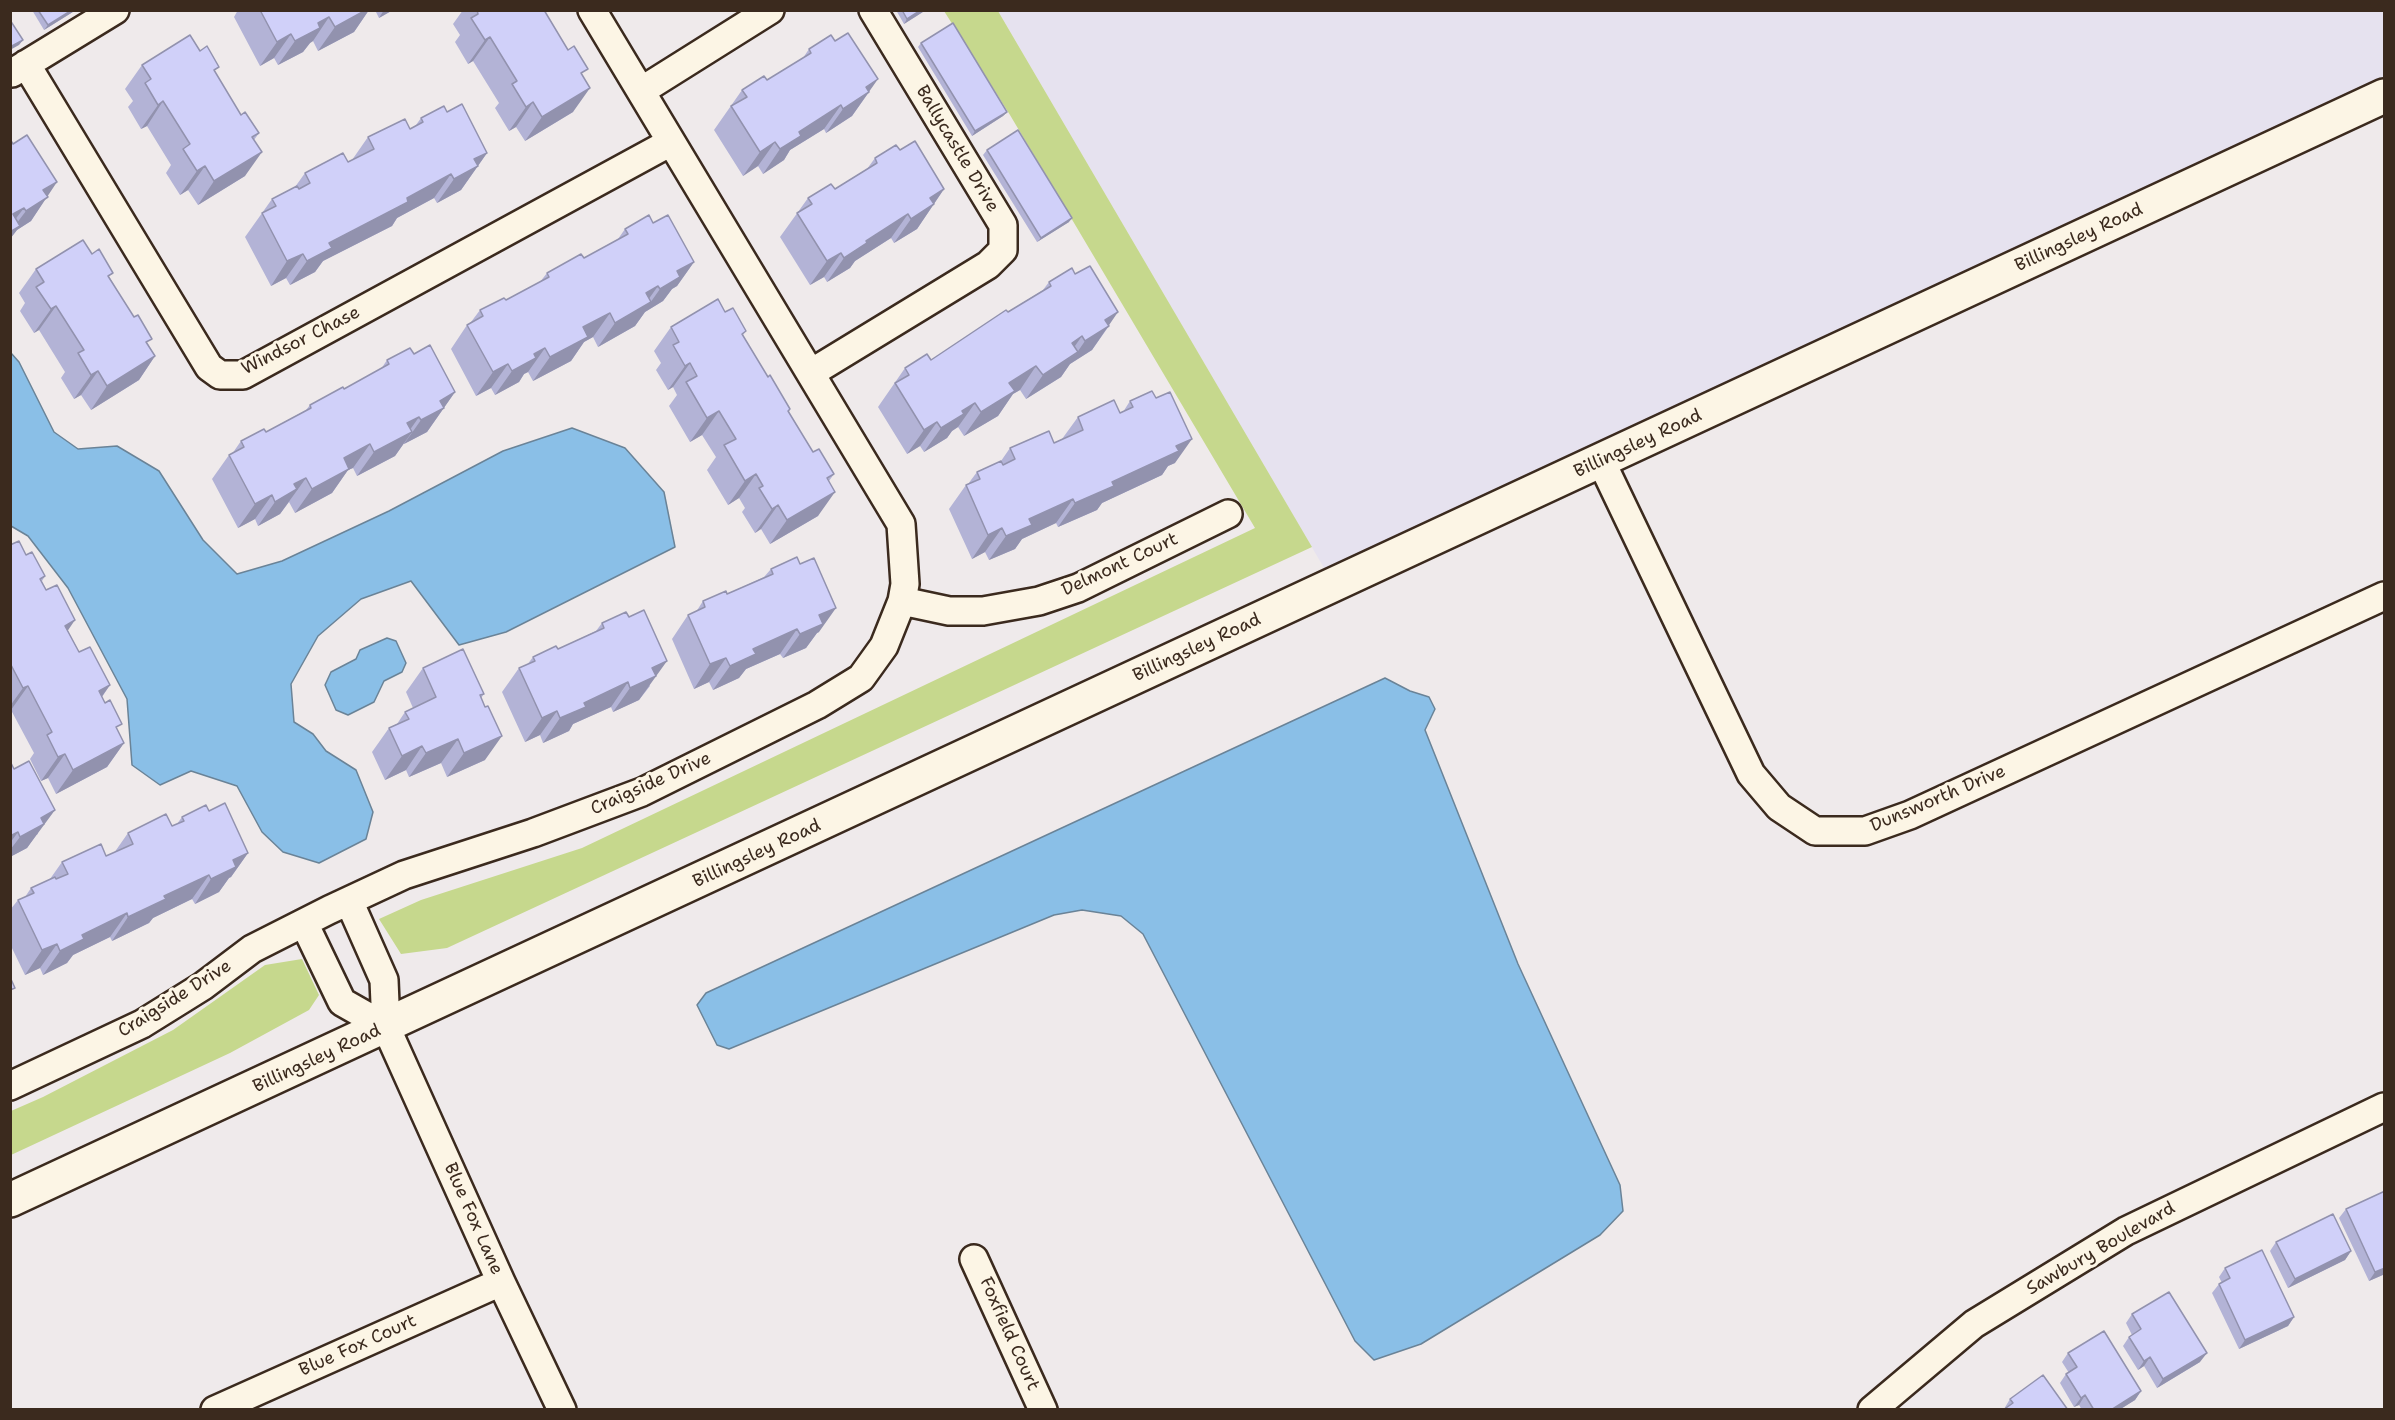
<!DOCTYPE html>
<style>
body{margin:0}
#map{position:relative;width:2395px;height:1420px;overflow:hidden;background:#efeaeb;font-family:"Shantell Sans",sans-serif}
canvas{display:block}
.frame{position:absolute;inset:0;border:12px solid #3b2a1e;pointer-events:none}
</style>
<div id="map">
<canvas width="2395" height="1420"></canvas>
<div class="frame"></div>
</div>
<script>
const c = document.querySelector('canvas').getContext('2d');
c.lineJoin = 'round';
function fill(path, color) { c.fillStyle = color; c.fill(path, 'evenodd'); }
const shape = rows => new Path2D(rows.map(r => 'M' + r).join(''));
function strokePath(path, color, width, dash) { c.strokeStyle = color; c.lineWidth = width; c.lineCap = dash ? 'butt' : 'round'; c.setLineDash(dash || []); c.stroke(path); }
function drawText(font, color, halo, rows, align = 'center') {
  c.font = font + ' "Shantell Sans",sans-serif'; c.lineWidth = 6; c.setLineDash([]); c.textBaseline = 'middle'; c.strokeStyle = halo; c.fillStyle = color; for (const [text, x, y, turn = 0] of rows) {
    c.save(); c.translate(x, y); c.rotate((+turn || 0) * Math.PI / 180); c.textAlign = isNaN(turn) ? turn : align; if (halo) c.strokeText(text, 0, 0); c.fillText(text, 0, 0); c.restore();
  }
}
fill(shape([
 [998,11,2384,11,2384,96,1334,585]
]), '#e6e2ef');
fill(shape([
 [944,11,998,11,1312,547,447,948,401,954,379,919,421,900,582,848,1255,528,1010,115],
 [302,959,319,995,309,1010,230,1053,11,1155,11,1111,43,1097,173,1030,265,965]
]), '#c6d88d');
const water = shape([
 [11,353,19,362,54,432,78,449,117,446,159,471,203,540,237,574,282,561,389,511,503,451,572,428,625,448,664,492,675,547,506,632,459,645,411,581,361,599,318,636,291,684,294,722,313,734,326,751,356,770,373,812,366,839,319,863,283,852,262,832,237,786,191,771,160,785,132,765,127,699,68,588,28,536,11,526,11,353],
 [387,638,396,641,406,663,402,672,384,681,374,702,348,715,336,710,325,685,331,672,356,659,360,650,387,638],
 [1385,678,1410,691,1429,697,1435,709,1425,730,1518,964,1620,1185,1623,1211,1600,1235,1421,1344,1374,1360,1355,1341,1143,934,1121,916,1082,910,1054,915,729,1049,717,1045,697,1005,706,993,1385,678]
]);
fill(water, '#8abfe7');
strokePath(water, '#6a8397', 1.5);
const minor = shape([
 [26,64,209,367,220,375,243,375,671,142],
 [12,73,115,10],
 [641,91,770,10],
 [811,373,988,265,1003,250,1003,225,873,10],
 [1601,461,1751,774,1779,807,1815,831,1865,831,1910,815,2384,596],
 [902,601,949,611,983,611,1039,601,1078,588,1228,514],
 [349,901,384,980,386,1027,501,1282,562,1410],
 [304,923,342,1002,386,1027],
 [10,1086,142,1024,203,986,252,949,329,910,404,875,533,833,642,792,817,705,861,678,884,646,902,601,905,584,901,524,592,10],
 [974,1259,1043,1410],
 [215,1410,501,1282],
 [1872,1410,1974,1324,2126,1231,2384,1107]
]);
const tertiary = shape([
 [10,1200,2384,96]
]);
strokePath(minor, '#3b2a1e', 32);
strokePath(tertiary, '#3b2a1e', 38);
strokePath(minor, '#fcf5e5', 27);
strokePath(tertiary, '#fcf5e5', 33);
fill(shape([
 [32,10,76,10,44,30],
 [238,10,369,10,354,32,318,51,313,41,310,43,303,52,278,65,274,58,260,66,234,17],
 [375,10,393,10,379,18],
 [463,10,544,10,583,76,573,112,525,141,516,127,509,131,495,108,499,103,473,61,468,64,455,42,460,35,453,24],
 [896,10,926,10,904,24],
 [835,41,869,92,852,116,826,133,824,129,790,150,784,160,763,174,758,166,743,176,714,130,742,90,767,80,803,58,809,49],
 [921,43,1007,112,1003,116,972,136,918,47],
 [200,51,215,72,241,115,259,133,254,140,245,176,198,205,188,190,180,195,166,173,171,165,147,126,141,129,128,107,133,101,125,89,142,65],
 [447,112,487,153,461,190,437,203,434,198,397,218,392,226,323,261,315,272,290,285,286,278,271,286,245,237,272,199,295,187,305,173,348,162,352,160,368,137,410,129,416,125,421,118],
 [10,139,47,196,31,221,17,230,10,239],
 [900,150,944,189,917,229,894,243,891,238,855,261,850,268,827,282,824,277,810,285,780,237,808,198,835,189,867,169,875,158],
 [987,150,1069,222,1037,242,983,155],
 [653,223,694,262,677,286,672,289,663,301,645,312,635,326,598,347,593,337,584,342,571,361,533,381,528,372,524,374,519,382,495,395,491,388,476,396,451,349,467,325,471,322,480,310,506,300,540,282,547,273,584,258,618,239,625,229],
 [92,254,110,278,155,356,139,380,91,410,81,395,74,399,61,378,65,372,39,330,34,333,20,311,25,303,19,293,36,269],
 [1049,282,1109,326,1092,350,1070,364,1061,377,1026,399,1020,390,1013,394,998,416,964,436,958,427,952,431,947,438,924,452,920,446,907,454,878,407,905,368,931,360,1043,290],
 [725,312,746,331,743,335,768,377,790,409,789,412,813,452,834,474,829,481,818,516,770,544,761,529,755,533,742,512,745,508,739,498,728,505,707,470,716,457,702,435,690,442,669,406,677,395,673,387,668,390,656,370,661,363,654,351,671,327],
 [414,354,455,392,427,432,404,444,404,443,395,456,357,476,353,468,348,470,332,493,295,513,289,502,280,514,258,526,255,519,238,528,212,479,229,455,232,454,241,441,266,432,306,410,310,405,344,389,381,369,387,360],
 [1130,401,1175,463,1168,466,1162,475,1102,503,1097,510,1058,527,1056,523,1022,539,1015,549,989,560,985,552,972,559,949,509,966,485,968,484,977,472,1001,461,1010,448,1054,443,1062,439,1078,417,1120,413,1123,412],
 [10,545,26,555,45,576,42,581,79,652,110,685,102,697,124,743,107,767,56,794,48,778,41,781,30,759,34,753,11,710,10,710],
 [771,569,819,632,817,633,806,648,783,658,780,654,746,669,739,678,713,690,709,682,694,689,672,639,688,615,696,612,703,601,727,594,764,577],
 [602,623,650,686,639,700,613,712,611,707,573,724,569,731,543,743,540,735,525,742,502,692,519,668,527,665,533,657,558,649,596,631],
 [423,668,484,694,481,698,485,760,447,777,441,763,409,777,406,770,385,780,372,752,389,728,397,724,405,712,413,708,406,692],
 [10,764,38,834,36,835,27,848,10,857],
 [209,811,248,853,231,877,229,878,219,892,195,904,192,899,153,918,149,923,112,941,110,937,73,955,67,963,43,975,40,968,25,975,10,944,10,910,18,900,25,897,31,888,50,879,62,862,106,856,114,853,128,833,172,826,177,824,182,817],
 [2385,1191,2385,1274,2369,1281,2339,1218,2346,1209],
 [2276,1242,2351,1251,2345,1260,2288,1288,2270,1251],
 [2225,1268,2294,1317,2288,1326,2239,1349,2212,1293,2219,1284,2222,1283,2219,1277],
 [2132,1314,2200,1362,2157,1388,2144,1366,2138,1370,2123,1346,2129,1337,2132,1335,2126,1323],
 [2068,1353,2141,1391,2135,1400,2119,1410,2082,1410,2079,1405,2074,1407,2060,1383,2066,1374,2069,1373,2062,1362],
 [2010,1399,2068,1410,2004,1409]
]), '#b3b3d6');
fill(shape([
 [72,10,76,10,44,30,48,25],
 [356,10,369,10,354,32,318,51,335,27],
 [384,10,393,10,379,18],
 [921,10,926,10,904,24,907,19],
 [329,17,313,41,310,43,303,52,278,65,295,41,318,23],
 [291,34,274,58,260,66,277,42],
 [490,37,473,61,468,64,485,40],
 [23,40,19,45,10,50,10,47],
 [878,79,852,116,826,133,843,109,866,87],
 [590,88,573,112,525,141,542,117],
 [163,101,147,126,141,129,158,105],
 [533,102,516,127,509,131,526,107],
 [841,105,824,129,790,150,784,160,763,174,780,149,799,132],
 [1007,112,1003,116,972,136,975,131],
 [775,142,758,166,743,176,760,152],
 [262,152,245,176,198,205,214,181],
 [487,153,461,190,437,203,454,179,474,159],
 [205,166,188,190,180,195,197,171],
 [451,174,434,198,397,218,392,226,323,261,315,272,290,285,307,261,329,243,407,198],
 [57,182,31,221,17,230,10,239,10,232,26,211,43,190],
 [944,189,917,229,894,243,911,219,930,198],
 [24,208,10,226,13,214],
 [908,214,891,238,855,261,850,268,827,282,844,258,866,241],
 [1072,218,1069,222,1037,242,1041,238],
 [841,253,824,277,810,285,827,261],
 [303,254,286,278,271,286,287,261],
 [694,262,677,286,672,289,663,301,645,312,635,326,598,347,615,323,646,293,658,286,643,307,650,303,660,289,677,271],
 [56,306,39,330,34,333,51,309],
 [1118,312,1092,350,1070,364,1061,377,1026,399,1043,375,1076,354,1085,341,1105,320],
 [610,313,593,337,584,342,571,361,533,381,550,357,583,327],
 [1082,336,1065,360,1072,343],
 [545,348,528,372,524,374,519,382,495,395,512,371,534,354],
 [155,356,139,380,91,410,107,386],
 [690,363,673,387,668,390,685,366],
 [508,364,491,388,476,396,493,372],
 [1036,366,1020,390,1013,394,998,416,964,436,981,412,1009,383],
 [98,371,81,395,74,399,91,375],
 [455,392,427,432,404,444,421,420,440,401],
 [975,403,958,427,952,431,947,438,924,452,941,428,962,411],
 [719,411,702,435,690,442,707,418],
 [419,417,407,434,412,432,395,456,357,476,374,452,407,423],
 [937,422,920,446,907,454,924,430],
 [1192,439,1175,463,1168,466,1162,475,1102,503,1097,510,1058,527,1075,503,1176,446],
 [370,444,353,468,348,470,332,493,295,513,312,489,344,458],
 [756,474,739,498,728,505,745,481],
 [306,478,280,514,258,526,275,502,294,484],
 [835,492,818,516,770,544,787,520],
 [272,495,255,519,238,528,255,504],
 [1073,499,1056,523,1022,539,1015,549,989,560,1006,536,1029,519],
 [778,505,761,529,755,533,772,509],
 [1002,528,985,552,972,559,988,535],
 [836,608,819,632,817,633,806,648,783,658,800,634,819,615],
 [75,620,58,645,65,626],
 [797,629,780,654,746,669,739,678,713,690,730,666,753,649],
 [726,658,709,682,694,689,710,664],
 [667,661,639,700,613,712,630,688,652,668],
 [628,682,611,707,573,724,569,731,543,743,560,718,584,703],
 [110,685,93,709,99,691],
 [28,686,11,710,10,710,10,706,23,688],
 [557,711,540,735,525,742,542,718],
 [502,736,485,760,447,777,464,753],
 [458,739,441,763,409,777,426,753],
 [124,743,107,767,56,794,73,770],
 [422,746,406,770,385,780,402,756],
 [65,754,48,778,41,781,58,757],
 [55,810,27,848,10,857,10,850,20,837,41,818],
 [18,832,10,843,10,836],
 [248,853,231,877,229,878,219,892,195,904,211,879,233,860],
 [209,875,192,899,153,918,149,923,112,941,128,917,164,896],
 [127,913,110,937,73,955,67,963,43,975,60,951,82,935],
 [57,944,40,968,25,975,42,950],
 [2351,1251,2345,1260,2288,1288,2295,1279],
 [2385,1268,2385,1274,2369,1281,2375,1272],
 [2294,1317,2288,1326,2239,1349,2245,1340],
 [2207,1353,2200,1362,2157,1388,2163,1379],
 [2150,1357,2144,1366,2138,1370,2144,1361],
 [2141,1391,2135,1400,2119,1410,2111,1410],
 [2085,1395,2079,1405,2074,1407,2081,1398]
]), '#9292ae');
const building = shape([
 [38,10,72,10,48,25,38,10],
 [260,10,366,10,335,27,329,17,318,23,320,28,295,41,291,34,277,42,260,10],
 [477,10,544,10,568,50,574,46,588,69,581,73,590,88,542,117,533,102,526,107,512,84,517,81,490,37,485,40,471,18,478,14,477,10],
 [902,10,921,10,907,19,902,10],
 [10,20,23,40,10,47,10,20],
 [953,23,1007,112,975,131,921,43,953,23],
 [848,33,878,79,866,87,869,92,843,109,841,105,799,132,801,136,780,149,775,142,760,152,731,106,747,97,742,90,764,76,767,80,811,53,809,49,831,35,835,41,848,33],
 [190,35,200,51,207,46,219,67,214,70,241,115,245,112,259,133,252,137,262,152,214,181,205,166,197,171,183,149,190,144,163,101,158,105,145,83,151,79,142,65,190,35],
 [462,104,487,153,474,159,478,166,454,179,451,174,407,198,408,202,329,243,332,248,307,261,303,254,287,261,262,213,276,206,272,199,297,186,299,189,310,183,305,173,343,153,348,162,374,149,368,137,405,119,410,129,423,122,421,118,444,106,447,112,462,104],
 [1018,130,1072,218,1041,238,987,150,1018,130],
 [27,135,57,182,43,190,48,197,26,211,24,208,13,214,20,226,10,232,10,139,13,144,27,135],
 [915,141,944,189,930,198,934,204,911,219,908,214,866,241,867,243,844,258,841,253,827,261,797,213,812,204,808,198,831,184,835,189,877,163,875,158,896,145,900,150,915,141],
 [649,215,653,223,668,215,694,262,677,271,680,277,660,289,658,286,646,293,651,302,615,323,610,313,583,327,588,337,550,357,545,348,534,354,536,358,512,371,508,364,493,372,467,325,483,316,480,310,504,298,506,300,549,277,547,273,581,254,584,258,628,234,625,229,649,215],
 [83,240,92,254,99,249,113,273,108,276,134,317,138,315,152,339,146,342,155,356,107,386,98,371,91,375,78,353,84,350,56,306,51,309,36,287,44,282,36,269,83,240],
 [1090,266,1118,312,1105,320,1109,326,1085,341,1082,336,1072,343,1078,352,1043,375,1036,366,1009,383,1015,391,981,412,975,403,962,411,964,414,941,428,937,422,924,430,895,383,909,375,905,368,927,354,931,360,1006,310,1008,312,1051,286,1049,282,1072,268,1075,274,1090,266],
 [718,299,725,312,733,308,746,331,742,334,768,377,770,375,790,409,788,411,813,452,819,449,834,474,827,478,835,492,787,520,778,505,772,509,759,488,763,486,756,474,745,481,724,445,736,439,719,411,707,418,686,382,697,376,690,363,685,366,673,345,679,342,671,327,718,299],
 [430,345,455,392,440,401,444,408,421,420,419,417,407,423,412,432,374,452,370,444,344,458,349,469,312,489,306,478,294,484,297,489,275,502,272,495,255,504,229,455,244,447,241,441,264,429,266,432,311,408,310,405,343,387,344,389,389,364,387,360,410,348,414,354,430,345],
 [1152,391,1156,398,1170,392,1192,439,1176,446,1179,451,1112,482,1114,486,1075,503,1073,499,1029,519,1032,525,1006,536,1002,528,988,535,966,485,980,479,977,472,1001,461,1003,465,1015,459,1010,448,1049,431,1054,443,1083,430,1078,417,1114,400,1120,413,1133,407,1130,401,1152,391],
 [19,541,26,555,32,552,45,576,40,579,46,590,57,585,75,620,65,626,79,652,90,647,110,685,99,691,105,703,110,700,122,724,116,727,124,743,73,770,65,754,58,757,47,735,52,732,28,686,23,688,10,663,10,545,19,541],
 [797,557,800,564,814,558,836,608,819,615,823,624,800,634,797,629,753,649,756,654,730,666,726,658,710,664,688,615,705,607,703,601,726,591,727,594,773,574,771,569,797,557],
 [644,610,667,661,652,668,656,676,630,688,628,682,584,703,586,707,560,718,557,711,542,718,519,668,535,661,533,657,556,646,558,649,604,628,602,623,626,612,629,617,644,610],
 [463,649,484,694,480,695,485,707,488,706,502,736,464,753,458,739,426,753,422,746,402,756,389,728,409,719,405,712,436,697,423,668,463,649],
 [29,761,55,810,41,818,44,824,20,837,18,832,10,836,10,764,11,763,14,769,29,761],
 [225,803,248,853,233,860,236,867,211,879,209,875,164,896,166,899,128,917,127,913,82,935,84,939,60,951,57,944,42,950,18,900,34,893,31,888,55,877,56,879,68,874,62,862,101,844,106,856,133,844,128,833,166,814,172,826,184,821,182,817,206,805,209,811,225,803],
 [10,977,15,988,10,990,10,977],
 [2385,1191,2385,1268,2375,1272,2346,1209,2385,1191],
 [2333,1214,2351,1251,2295,1279,2276,1242,2333,1214],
 [2262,1250,2294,1317,2245,1340,2219,1284,2230,1278,2225,1268,2262,1250],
 [2169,1292,2207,1353,2163,1379,2150,1357,2144,1361,2129,1337,2141,1329,2132,1314,2169,1292],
 [2104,1331,2141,1391,2111,1410,2094,1410,2085,1395,2081,1398,2066,1374,2077,1367,2068,1353,2104,1331],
 [2043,1375,2068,1410,2003,1410,2013,1403,2010,1399,2043,1375]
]);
fill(building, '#d0d0f9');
strokePath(building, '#9292ae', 1.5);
drawText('18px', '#3b2a1e', '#fcf5e5', [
 ["Ballycastle Drive",957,149,59],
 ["Billingsley Road",2079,238,-25],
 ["Windsor Chase",301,341,-27],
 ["Billingsley Road",1638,444,-25],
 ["Delmont Court",1120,565,-25],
 ["Billingsley Road",1197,648,-25],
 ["Craigside Drive",651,784,-24],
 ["Dunsworth Drive",1938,799,-23],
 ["Billingsley Road",757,854,-25],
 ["Craigside Drive",175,999,-32],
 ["Billingsley Road",317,1059,-25],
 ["Blue Fox Lane",473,1219,66],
 ["Sawbury Boulevard",2101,1249,-30],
 ["Foxfield Court",1009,1334,66],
 ["Blue Fox Court",358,1346,-24]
]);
</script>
